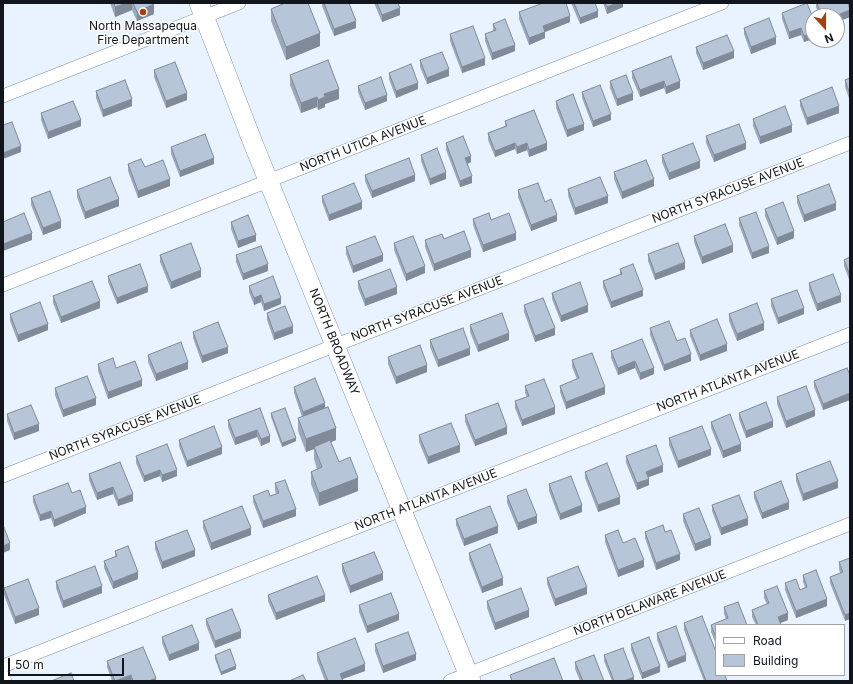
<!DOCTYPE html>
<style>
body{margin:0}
#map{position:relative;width:853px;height:684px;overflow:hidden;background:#e9f2ff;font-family:Inter,sans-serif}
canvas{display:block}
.frame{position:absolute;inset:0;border:4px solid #11161d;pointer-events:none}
.legend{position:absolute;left:715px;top:624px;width:130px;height:52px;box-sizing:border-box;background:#fff;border:1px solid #a0a2a5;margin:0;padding:5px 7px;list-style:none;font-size:12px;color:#11161d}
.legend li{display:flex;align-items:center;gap:8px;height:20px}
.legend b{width:20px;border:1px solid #a0a2a5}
.north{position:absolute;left:805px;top:8px;width:40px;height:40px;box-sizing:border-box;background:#fff;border:1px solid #a0a2a5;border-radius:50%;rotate:159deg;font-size:11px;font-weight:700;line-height:16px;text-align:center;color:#11161d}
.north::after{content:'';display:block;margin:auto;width:14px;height:18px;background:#a5400f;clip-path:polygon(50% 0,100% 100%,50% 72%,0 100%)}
.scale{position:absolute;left:8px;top:658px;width:116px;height:18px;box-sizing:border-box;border:2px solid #11161d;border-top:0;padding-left:5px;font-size:12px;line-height:14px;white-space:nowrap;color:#11161d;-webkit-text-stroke:3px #fff;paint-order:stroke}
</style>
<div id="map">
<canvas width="853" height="684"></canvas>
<div class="frame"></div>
<ul class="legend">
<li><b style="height:5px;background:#fff"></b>Road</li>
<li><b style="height:11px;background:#b7c5d9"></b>Building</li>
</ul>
<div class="north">N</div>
<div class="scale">50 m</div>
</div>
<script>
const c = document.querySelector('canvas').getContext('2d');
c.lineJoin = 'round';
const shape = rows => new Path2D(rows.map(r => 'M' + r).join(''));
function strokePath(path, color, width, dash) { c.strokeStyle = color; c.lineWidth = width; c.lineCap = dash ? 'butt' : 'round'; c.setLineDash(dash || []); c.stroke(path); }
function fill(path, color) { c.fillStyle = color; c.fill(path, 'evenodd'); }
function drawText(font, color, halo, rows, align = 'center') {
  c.font = font + ' Inter,sans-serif'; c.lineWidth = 3; c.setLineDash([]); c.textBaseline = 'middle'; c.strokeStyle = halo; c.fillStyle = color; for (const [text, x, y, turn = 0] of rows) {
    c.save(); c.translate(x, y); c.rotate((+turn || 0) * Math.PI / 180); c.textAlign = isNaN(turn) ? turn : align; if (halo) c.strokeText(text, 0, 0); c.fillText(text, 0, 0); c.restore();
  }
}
const minor = shape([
 [3,96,239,3],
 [3,285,722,3],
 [3,476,850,143],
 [3,666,850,334],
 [3,676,5,681],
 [450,681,850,524]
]);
const secondary = shape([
 [199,3,253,143,471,681]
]);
strokePath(minor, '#8390a3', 14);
strokePath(secondary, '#8390a3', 20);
strokePath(minor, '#fff', 13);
strokePath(secondary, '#fff', 19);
fill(shape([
 [110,3,154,3,154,14,137,21,132,10,115,17],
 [322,3,349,3,356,28,334,36,322,6],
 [374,3,398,3,400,15,382,22],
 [571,3,595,3,598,17,580,24],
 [603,3,623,3,623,7,607,14],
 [816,3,848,3,850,9,850,17,837,22,837,16,819,16,816,7],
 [271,9,320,46,286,60,271,21],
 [519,12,570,22,545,32,545,38,529,45,519,19],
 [782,13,813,18,813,39,804,42,801,35,789,39,782,19],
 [493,24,515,51,492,60,485,41,485,34,493,31],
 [744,28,776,44,751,54,744,34],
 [450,34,485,65,462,73,450,41],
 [696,47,734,58,703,70,696,53],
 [671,56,680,88,666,94,664,88,640,97,632,78,632,71],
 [420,60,449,76,427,84,420,67],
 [154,70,187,100,166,108,154,77],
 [389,73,418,89,396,98,389,79],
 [290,75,339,99,325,104,325,107,318,110,317,107,301,113,290,85],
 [850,78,850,101,845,87,845,80],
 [610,81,633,100,617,106,610,88],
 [358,86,387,101,365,110,358,92],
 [96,91,132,106,103,117,96,98],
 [582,92,611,120,593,127,582,98],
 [800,100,839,113,807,125,800,106],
 [556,101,584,130,567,137,556,108],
 [41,113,81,126,48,139,41,120],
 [753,119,792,132,760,144,753,126],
 [505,121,547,150,529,157,527,150,517,154,515,149,495,157,488,140,488,133,505,126],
 [706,136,746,149,714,162,706,143],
 [446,143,471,162,467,164,472,183,460,187,446,150],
 [171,147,214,164,180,177,171,154],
 [421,155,446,179,430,185,421,161],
 [662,155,700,168,669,180,662,162],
 [128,164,145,167,170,186,138,198,128,171],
 [614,172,654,186,622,199,614,179],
 [365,175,415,181,372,198,365,181],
 [568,189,608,203,575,215,568,196],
 [77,190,119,206,85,219,77,197],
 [518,190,545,202,557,221,531,231,518,197],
 [322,196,362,209,329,221,322,202],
 [797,196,836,210,804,222,797,203],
 [31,198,61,228,43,235,31,205],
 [765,209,794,238,777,245,765,216],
 [739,218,769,253,752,259,739,225],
 [473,219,491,220,516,240,483,252,473,225],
 [231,222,256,241,238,248,231,229],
 [694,236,733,252,702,264,694,242],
 [444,239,471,257,434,271,425,247,425,240],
 [394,243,425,273,406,281,394,250],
 [346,247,383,261,353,273,346,254],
 [648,254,685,269,655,280,648,261],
 [160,255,201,277,171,289,160,262],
 [236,255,268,271,243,280,236,262],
 [850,257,850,282,844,266,844,260],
 [620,269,643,296,611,308,603,287,603,281,620,274],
 [108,276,148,292,117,304,108,282],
 [358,281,397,294,365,306,358,288],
 [809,283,841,302,817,311,809,290],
 [249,286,281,304,264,311,261,302,254,305,249,292],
 [552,293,588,312,561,322,552,299],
 [53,296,100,308,61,323,53,303],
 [771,299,804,314,778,324,771,306],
 [524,305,555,335,535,342,524,312],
 [267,313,293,333,274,340,267,320],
 [10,314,48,330,18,342,10,321],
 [729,314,764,330,737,341,729,321],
 [470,325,509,340,478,352,470,332],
 [650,328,677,341,691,361,664,371,650,335],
 [690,330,727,351,700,361,690,336],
 [193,332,228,353,202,363,193,338],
 [642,339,654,374,640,380,635,368,618,375,611,358,611,351],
 [430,340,470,355,438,367,430,347],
 [148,355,188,369,156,381,148,362],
 [388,357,427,372,396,384,388,364],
 [572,360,605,394,566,409,560,392,560,386,577,379,572,367],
 [98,364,116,368,142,386,108,399,98,371],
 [850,375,850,400,823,410,814,387,814,381],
 [525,386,555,414,522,426,515,408,515,401,527,397,525,393],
 [294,387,325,408,336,440,331,442,339,462,358,491,319,506,311,484,311,472,317,469,314,459,314,449,306,452,298,431,298,418,302,417,294,393],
 [55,388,96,405,63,417,55,395],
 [777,397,815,416,786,428,777,404],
 [260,408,270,442,261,446,257,437,235,445,228,427,228,420],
 [271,413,296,441,282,447,271,417],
 [739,413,773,427,746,438,739,419],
 [7,414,39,431,14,440,7,421],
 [465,415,507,434,475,446,465,422],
 [711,422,741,451,723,458,711,428],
 [419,435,460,452,428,464,419,442],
 [669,438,711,455,678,468,669,445],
 [179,440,222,454,187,467,179,446],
 [136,456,177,476,162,482,160,476,144,482,136,463],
 [626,456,663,472,648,477,649,485,637,490,626,463],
 [849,456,850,456,850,467,849,463],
 [120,462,133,501,118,506,113,494,97,500,89,480,89,474],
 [585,472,620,504,598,512,585,478],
 [796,474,838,488,803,501,796,481],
 [275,483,296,516,263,528,253,502,253,496,270,496,276,494,275,490],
 [549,484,582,512,560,520,549,491],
 [754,492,789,509,762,519,754,498],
 [72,493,86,513,54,527,51,518,40,521,33,502,33,496],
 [507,496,537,523,518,530,507,503],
 [712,505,748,525,721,535,712,511],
 [683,514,711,545,695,551,683,521],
 [456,519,498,533,464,546,456,525],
 [203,521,251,535,211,550,203,528],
 [645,532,665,532,680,560,656,570,645,538],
 [605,535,623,543,644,567,618,577,605,542],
 [155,542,195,556,162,569,155,549],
 [115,551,138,579,113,589,104,568,104,561,115,557],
 [469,553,503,585,482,593,469,559],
 [850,558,845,621,830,583,830,577,840,573,839,569,839,562],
 [342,564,383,580,350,593,342,571],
 [803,575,827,606,796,618,785,590,785,583,800,590,805,587,803,582],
 [547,578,587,594,555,606,547,584],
 [56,581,102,593,63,608,56,588],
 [4,588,39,615,15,624,4,595],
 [764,591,788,620,780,623,781,625,756,625,752,617,752,610,767,604,764,598],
 [268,595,325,601,276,620,268,601],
 [487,601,529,617,495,630,487,608],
 [359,605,399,620,367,633,359,612],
 [724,607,747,625,716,625,716,644,711,632,711,625,726,619,724,614],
 [206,619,241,638,215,648,206,625],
 [684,623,727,681,704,681,684,630],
 [657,633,686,661,668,668,657,640],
 [162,637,199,650,169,661,162,643],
 [375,644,416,660,383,673,375,651],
 [631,644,660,672,642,679,631,650],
 [317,653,365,671,342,679,343,681,325,681,317,660],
 [215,655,236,669,221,675,215,659],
 [604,655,634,681,612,681,604,661],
 [107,661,156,681,112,681,107,667],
 [575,662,604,681,580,681,575,669]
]), '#9da9bb');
fill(shape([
 [126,3,132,3,132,10,115,17,115,7],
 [617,3,623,3,623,7,607,14,607,7],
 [154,4,154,14,137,21,137,12],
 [400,8,400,15,382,22,382,15],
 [850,10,850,17,837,22,837,16,835,16],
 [598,11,598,17,580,24,580,18],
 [570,16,570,22,545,32,545,38,529,45,529,38,543,26],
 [356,21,356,28,334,36,334,29],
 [801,28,801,35,789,39,789,32],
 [813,32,813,39,804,42,804,36],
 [320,33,320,46,286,60,286,47],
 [776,37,776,44,751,54,751,47],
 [515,45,515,51,492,60,492,53],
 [734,51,734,58,703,70,703,63],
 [485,58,485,65,462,73,462,67],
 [449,69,449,76,427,84,427,78],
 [664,81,664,88,640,97,640,90],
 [680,81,680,88,666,94,666,87],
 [418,83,418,89,396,98,396,91],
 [339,89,339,99,325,104,325,107,318,110,318,100,324,94],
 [187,93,187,100,166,108,166,101],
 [633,93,633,100,617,106,617,99],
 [387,95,387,101,365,110,365,103],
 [317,97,317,107,301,113,301,103],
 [132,99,132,106,103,117,103,110],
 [839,106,839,113,807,125,807,118],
 [611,114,611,120,593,127,593,121],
 [81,120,81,126,48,139,48,132],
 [584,124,584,130,567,137,567,130],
 [792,125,792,132,760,144,760,137],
 [515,143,515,149,495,157,495,151],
 [527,143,527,150,517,154,517,147],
 [547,143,547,150,529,157,529,150],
 [746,143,746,149,714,162,714,155],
 [21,146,21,152,3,159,3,153],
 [471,156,471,162,465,165,465,158],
 [214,158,214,164,180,177,180,171],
 [700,161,700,168,669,180,669,173],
 [446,172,446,179,430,185,430,179],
 [415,175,415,181,372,198,372,191],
 [472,176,472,183,460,187,460,181],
 [170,179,170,186,138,198,138,191],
 [654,179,654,186,622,199,622,192],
 [608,196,608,203,575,215,575,208],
 [119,199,119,206,85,219,85,212],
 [362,202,362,209,329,221,329,215],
 [836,203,836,210,804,222,804,215],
 [557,215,557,221,531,231,531,225],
 [61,221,61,228,43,235,43,228],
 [794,231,794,238,777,245,777,238],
 [32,233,32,240,3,251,3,244],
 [516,233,516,240,483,252,483,245],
 [256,235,256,241,238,248,238,241],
 [733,245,733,252,702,264,702,257],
 [769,246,769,253,752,259,752,253],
 [471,250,471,257,434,271,434,264],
 [383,255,383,261,353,273,353,266],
 [685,262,685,269,655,280,655,274],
 [268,264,268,271,243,280,243,274],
 [425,266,425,273,406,281,406,274],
 [201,270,201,277,171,289,171,282],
 [148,286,148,292,117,304,117,298],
 [397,287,397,294,365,306,365,299],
 [643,290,643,296,611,308,611,302],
 [261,295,261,302,254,305,254,298],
 [841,295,841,302,817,311,817,304],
 [281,298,281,304,264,311,264,304],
 [100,301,100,308,61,323,61,317],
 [588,305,588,312,561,322,561,316],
 [804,308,804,314,778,324,778,318],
 [764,323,764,330,737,341,737,334],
 [48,324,48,330,18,342,18,335],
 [293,326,293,333,274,340,274,333],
 [555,328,555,335,535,342,535,336],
 [509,333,509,340,478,352,478,345],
 [727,344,727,351,700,361,700,355],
 [228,347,228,353,202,363,202,356],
 [470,348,470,355,438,367,438,360],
 [691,354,691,361,664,371,664,365],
 [635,361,635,368,618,375,618,368],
 [188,362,188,369,156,381,156,374],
 [427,365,427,372,396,384,396,377],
 [654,368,654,374,640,380,640,373],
 [142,380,142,386,108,399,108,392],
 [605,387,605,394,566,409,566,402],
 [850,393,850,400,823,410,823,404],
 [96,398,96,405,63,417,63,410],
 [325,403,325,410,303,418,303,412],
 [555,407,555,414,522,426,522,420],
 [815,410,815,416,786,428,786,421],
 [773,421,773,427,746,438,746,431],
 [39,424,39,431,14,440,14,433],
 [507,427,507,434,475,446,475,440],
 [336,428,336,440,315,449,314,447,314,449,306,452,306,439],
 [257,430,257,437,235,445,235,438],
 [270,436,270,442,261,446,261,439],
 [296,438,296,441,282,447,282,443],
 [741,444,741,451,723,458,723,451],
 [460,445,460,452,428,464,428,457],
 [222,447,222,454,187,467,187,461],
 [711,449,711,455,678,468,678,461],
 [663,465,663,472,646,478,646,472],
 [160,470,160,476,144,482,144,476],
 [177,470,177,476,162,482,162,475],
 [358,478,358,491,319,506,319,493],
 [649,479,649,485,637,490,637,483],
 [838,481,838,488,803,501,803,494],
 [113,487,113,494,97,500,97,493],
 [133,494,133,501,118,506,118,500],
 [620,497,620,504,598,512,598,505],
 [789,502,789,509,762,519,762,513],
 [582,505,582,512,560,520,560,514],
 [86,507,86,513,54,527,54,520],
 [296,509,296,516,263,528,263,521],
 [51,511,51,518,40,521,40,515],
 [537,516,537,523,518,530,518,523],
 [748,518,748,525,721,535,721,528],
 [498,526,498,533,464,546,464,539],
 [251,528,251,535,211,550,211,543],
 [711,538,711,545,695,551,695,544],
 [10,543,10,550,3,553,3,546],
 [195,550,195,556,162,569,162,562],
 [680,554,680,560,656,570,656,563],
 [644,560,644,567,618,577,618,570],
 [138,572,138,579,113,589,113,582],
 [383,573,383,580,350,593,350,586],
 [503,578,503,585,482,593,482,587],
 [102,586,102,593,63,608,63,601],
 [587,587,587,594,555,606,555,599],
 [325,595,325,601,276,620,276,613],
 [827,599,827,606,796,618,796,611],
 [39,608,39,615,15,624,15,617],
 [529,610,529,617,495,630,495,623],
 [788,613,788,620,778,624,778,617],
 [850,613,850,619,845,621,845,615],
 [399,614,399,620,367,633,367,626],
 [241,631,241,638,215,648,215,641],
 [199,643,199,650,169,661,169,655],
 [416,654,416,660,383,673,383,666],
 [686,655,686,661,668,668,668,662],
 [365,664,365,671,340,680,340,674],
 [236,666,236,669,221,675,221,672],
 [660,666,660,672,642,679,642,673],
 [131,675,131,681,115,681],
 [634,677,634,681,624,681],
 [156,678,156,681,149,681]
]), '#808a98');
const building = shape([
 [114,3,126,3,115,7,114,3],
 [133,3,154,3,154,4,137,12,133,3],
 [285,3,308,3,320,33,286,47,271,9,285,3],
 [324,3,349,3,356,21,334,29,324,3],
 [377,3,398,3,400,8,382,15,377,3],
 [543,3,566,3,570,16,543,26,545,32,529,38,519,12,543,3],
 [574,3,595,3,598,11,580,18,574,3],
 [605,3,617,3,607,7,605,3],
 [807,3,813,18,813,32,804,36,801,28,789,32,782,13,807,3],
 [817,3,848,3,850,10,835,16,822,16,817,3],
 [769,18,776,37,751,47,744,28,769,18],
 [505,19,515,45,492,53,485,34,496,30,493,24,505,19],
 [473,26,485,58,462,67,450,34,473,26],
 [727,35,734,51,703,63,696,47,727,35],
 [442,52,449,69,427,78,420,60,442,52],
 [671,56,680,81,666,87,664,81,640,90,632,71,671,56],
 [328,60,339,89,324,94,325,97,318,100,317,97,301,103,290,75,328,60],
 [175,62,187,93,166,101,154,70,175,62],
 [411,64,418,83,396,91,389,73,411,64],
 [626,75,633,93,617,99,610,81,626,75],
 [381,77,387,95,365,103,358,86,381,77],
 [850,78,850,94,845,80,850,78],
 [125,80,132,99,103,110,96,91,125,80],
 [600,85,611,114,593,121,582,92,600,85],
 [832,87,839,106,807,118,800,100,832,87],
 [573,94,584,124,567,130,556,101,573,94],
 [73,101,81,120,48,132,41,113,73,101],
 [785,106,792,125,760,137,753,119,785,106],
 [534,110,547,143,529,150,527,143,517,147,515,143,495,151,488,133,507,126,505,121,534,110],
 [12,122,21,146,3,153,3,125,12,122],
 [739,124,746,143,714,155,706,136,739,124],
 [205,134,214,158,180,171,171,147,205,134],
 [463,136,471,156,465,158,472,176,460,181,446,143,463,136],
 [693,143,700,161,669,173,662,155,693,143],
 [437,148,446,172,430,179,421,155,437,148],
 [409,158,415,175,372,191,365,175,409,158],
 [141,159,145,167,163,160,170,179,138,191,128,164,141,159],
 [646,160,654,179,622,192,614,172,646,160],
 [110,177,119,199,85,212,77,190,110,177],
 [600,177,608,196,575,208,568,189,600,177],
 [354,183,362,202,329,215,322,196,354,183],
 [538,183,545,202,551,199,557,215,531,225,518,190,538,183],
 [829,184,836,203,804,215,797,196,829,184],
 [50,191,61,221,43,228,31,198,50,191],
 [783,202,794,231,777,238,765,209,783,202],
 [756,212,769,246,752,253,739,218,756,212],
 [24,213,32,233,3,244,3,222,24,213],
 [489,213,491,220,509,213,516,233,483,245,473,219,489,213],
 [248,215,256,235,238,241,231,222,248,215],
 [725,224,733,245,702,257,694,236,725,224],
 [464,231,471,250,434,264,425,240,442,234,444,239,464,231],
 [375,236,383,255,353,266,346,247,375,236],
 [413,236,425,266,406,274,394,243,413,236],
 [191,243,201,270,171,282,160,255,191,243],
 [678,243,685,262,655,274,648,254,678,243],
 [261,246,268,264,243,274,236,255,261,246],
 [850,257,850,275,844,260,850,257],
 [140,264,148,286,117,298,108,276,140,264],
 [633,264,643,290,611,302,603,281,622,274,620,269,633,264],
 [390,269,397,287,365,299,358,281,390,269],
 [833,274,841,295,817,304,809,283,833,274],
 [273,276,281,298,264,304,261,295,254,298,249,286,273,276],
 [92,281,100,301,61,317,53,296,92,281],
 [580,282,588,305,561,316,552,293,580,282],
 [797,290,804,308,778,318,771,299,797,290],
 [543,298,555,328,535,336,524,305,543,298],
 [40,302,48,324,18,335,10,314,40,302],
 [757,303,764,323,737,334,729,314,757,303],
 [285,306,293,326,274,333,267,313,285,306],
 [502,313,509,333,478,345,470,325,502,313],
 [717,319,727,344,700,355,690,330,717,319],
 [669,321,677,341,685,338,691,354,664,365,650,328,669,321],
 [218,322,228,347,202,356,193,332,218,322],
 [463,328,470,348,438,360,430,340,463,328],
 [642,339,654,368,640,373,635,361,618,368,611,351,642,339],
 [181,342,188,362,156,374,148,355,181,342],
 [420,345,427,365,396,377,388,357,420,345],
 [592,353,605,387,566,402,560,386,579,378,572,360,592,353],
 [113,358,116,368,135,361,142,380,108,392,98,364,113,358],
 [847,368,850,375,850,393,823,404,814,381,847,368],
 [87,376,96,398,63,410,55,388,87,376],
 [315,378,325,403,303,412,294,387,315,378],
 [544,379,555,407,522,420,515,401,529,396,525,386,544,379],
 [806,386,815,410,786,421,777,397,806,386],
 [766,402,773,421,746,431,739,413,766,402],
 [498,403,507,427,475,440,465,415,498,403],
 [31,405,39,424,14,433,7,414,31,405],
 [328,407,336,428,306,439,298,418,328,407],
 [260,408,270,436,261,439,257,430,235,438,228,420,260,408],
 [285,408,296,438,282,443,271,413,285,408],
 [730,414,741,444,723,451,711,422,730,414],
 [451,423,460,445,428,457,419,435,451,423],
 [214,426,222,447,187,461,179,440,214,426],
 [702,426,711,449,678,461,669,438,702,426],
 [330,440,339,462,350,457,358,478,319,493,311,472,322,467,314,447,330,440],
 [167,444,177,470,162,475,160,470,144,476,136,456,167,444],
 [656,445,663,465,646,472,649,479,637,483,626,456,656,445],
 [830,461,838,481,803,494,796,474,830,461],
 [120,462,133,494,118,500,113,487,97,493,89,474,120,462],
 [607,463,620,497,598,505,585,472,607,463],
 [571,476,582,505,560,514,549,484,571,476],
 [285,480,296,509,263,521,253,496,268,490,270,496,279,493,275,483,285,480],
 [781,481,789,502,762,513,754,492,781,481],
 [68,483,72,493,80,490,86,507,54,520,51,511,40,515,33,496,68,483],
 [526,489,537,516,518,523,507,496,526,489],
 [739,495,748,518,721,528,712,505,739,495],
 [242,506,251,528,211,543,203,521,242,506],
 [490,506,498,526,464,539,456,519,490,506],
 [699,508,711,538,695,544,683,514,699,508],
 [3,525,10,543,3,546,3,525],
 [663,525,665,532,671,530,680,554,656,563,645,532,663,525],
 [187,530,195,550,162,562,155,542,187,530],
 [618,530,623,543,635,538,644,560,618,570,605,535,618,530],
 [490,544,503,578,482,587,469,553,490,544],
 [128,546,138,572,113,582,104,561,117,556,115,551,128,546],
 [374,552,383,573,350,586,342,564,374,552],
 [850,558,850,613,845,615,830,577,843,572,839,562,850,558],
 [95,566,102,586,63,601,56,581,95,566],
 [578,566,587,587,555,599,547,578,578,566],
 [816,570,827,599,796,611,785,583,796,579,800,590,807,587,803,575,816,570],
 [317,576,325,595,276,613,268,595,317,576],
 [28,579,39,608,15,617,4,588,28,579],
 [777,586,788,613,778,617,781,625,758,625,752,610,769,603,764,591,777,586],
 [521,588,529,610,495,623,487,601,521,588],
 [391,593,399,614,367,626,359,605,391,593],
 [738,602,747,625,716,625,716,637,711,625,728,618,724,607,738,602],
 [232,609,241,631,215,641,206,619,232,609],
 [702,616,716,652,716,675,725,675,727,681,706,681,684,623,702,616],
 [192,625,199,643,169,655,162,637,192,625],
 [676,626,686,655,668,662,657,633,676,626],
 [408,632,416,654,383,666,375,644,408,632],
 [649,637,660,666,642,673,631,644,649,637],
 [355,638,365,664,340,674,343,681,328,681,317,653,355,638],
 [143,647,156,678,149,681,133,681,131,675,115,681,107,661,143,647],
 [623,648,634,677,624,681,614,681,604,655,623,648],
 [230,649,236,666,221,672,215,655,230,649],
 [594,655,604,681,583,681,575,662,594,655],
 [554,658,563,681,512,681,510,675,554,658],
 [71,673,74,681,51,681,71,673],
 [303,675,306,681,289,681,303,675]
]);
fill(building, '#b7c5d9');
strokePath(building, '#808a98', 1);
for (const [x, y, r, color] of [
 [143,12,4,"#a5400f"]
]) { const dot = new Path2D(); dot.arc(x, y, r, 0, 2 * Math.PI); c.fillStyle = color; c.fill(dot); strokePath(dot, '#fff', 1.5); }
drawText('12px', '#11161d', '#fff', [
 ["North Massapequa",143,26],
 ["Fire Department",143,40]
]);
drawText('12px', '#11161d', '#fff', [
 ["NORTH UTICA AVENUE",363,144,-21],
 ["NORTH SYRACUSE AVENUE",728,191,-21],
 ["NORTH SYRACUSE AVENUE",427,309,-21],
 ["NORTH BROADWAY",334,342,68],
 ["NORTH ATLANTA AVENUE",728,381,-21],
 ["NORTH SYRACUSE AVENUE",125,428,-21],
 ["NORTH ATLANTA AVENUE",426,500,-21],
 ["NORTH DELAWARE AVENUE",650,603,-21]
]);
</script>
